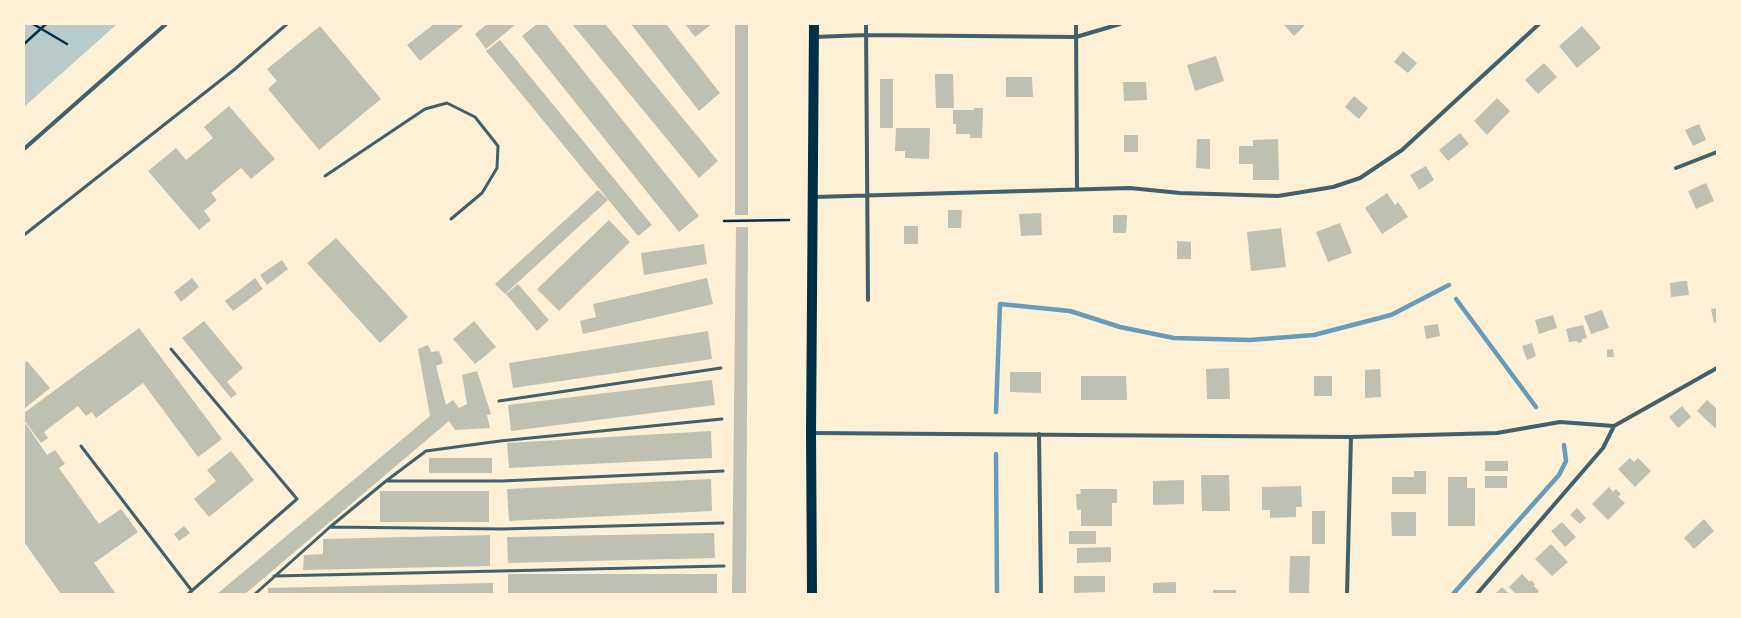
<!DOCTYPE html>
<style>
body{margin:0}
#map{position:relative;width:1741px;height:618px;overflow:hidden;background:#fdf0d5;font-family:"Golos Text",sans-serif}
canvas{display:block}
.frame{position:absolute;inset:0;border:25px solid #fdf0d5;pointer-events:none}
</style>
<div id="map">
<canvas width="1741" height="618"></canvas>
<div class="frame"></div>
</div>
<script>
const c = document.querySelector('canvas').getContext('2d');
c.lineJoin = 'round';
function fill(path, color) { c.fillStyle = color; c.fill(path, 'evenodd'); }
const shape = rows => new Path2D(rows.map(r => 'M' + r).join(''));
function strokePath(path, color, width, dash) { c.strokeStyle = color; c.lineWidth = width; c.lineCap = dash ? 'butt' : 'round'; c.setLineDash(dash || []); c.stroke(path); }
fill(shape([
 [24,24,117,24,24,107]
]), '#b9caca');
strokePath(shape([
 [1456,299,1536,407],
 [996,412,1000,304,1070,311,1120,327,1174,338,1250,340,1314,335,1391,315,1449,285],
 [996,454,997,594],
 [1453,594,1559,475,1566,461,1564,445]
]), '#669bbc', 4.5);
fill(shape([
 [434,24,462,24,463,26,420,61,407,45],
 [487,24,516,24,486,49,475,34],
 [537,24,546,24,699,216,679,232,522,36],
 [572,24,605,24,718,161,699,178],
 [631,24,666,24,720,93,699,111],
 [685,24,712,24,695,37],
 [735,24,748,24,748,215,735,215],
 [1283,24,1306,24,1294,36],
 [320,26,381,99,319,150,268,89,277,81,267,69],
 [1582,26,1601,48,1577,68,1559,46],
 [500,40,652,225,638,236,486,51],
 [1403,51,1417,63,1408,73,1394,62],
 [1216,56,1224,81,1195,91,1187,65],
 [1544,63,1557,77,1538,94,1525,80],
 [935,74,953,74,954,108,936,108],
 [1006,77,1032,77,1033,97,1006,97],
 [880,79,893,79,893,128,880,128],
 [1123,82,1146,82,1147,100,1124,101],
 [1354,96,1368,108,1359,119,1345,107],
 [1497,98,1510,111,1487,135,1474,121],
 [229,106,275,159,251,179,241,168,211,193,217,200,204,211,211,220,199,230,148,171,176,148,186,160,213,138,204,127],
 [974,108,983,108,982,138,970,138,970,134,956,134,956,124,953,124,953,110,974,110],
 [1699,124,1706,140,1693,146,1685,130],
 [896,128,930,128,929,159,905,158,905,151,895,151],
 [1460,133,1469,144,1448,161,1439,150],
 [1124,135,1138,135,1138,152,1124,152],
 [1197,139,1210,139,1210,169,1196,168],
 [1278,139,1279,180,1253,180,1253,164,1239,164,1239,146,1253,146,1253,140],
 [1426,166,1434,180,1419,190,1410,175],
 [1706,183,1714,201,1696,209,1688,191],
 [598,190,608,200,505,294,495,284],
 [1387,193,1395,205,1398,202,1408,217,1382,234,1365,208],
 [948,210,962,210,961,228,948,228],
 [1041,213,1042,235,1021,236,1019,214],
 [1113,215,1127,215,1126,233,1113,233],
 [609,220,630,242,559,311,537,289],
 [1340,223,1352,253,1328,262,1316,232],
 [904,226,918,226,918,244,904,244],
 [736,227,748,227,746,594,732,594],
 [1281,228,1286,267,1251,271,1247,232],
 [336,238,408,317,380,343,307,263],
 [1177,241,1191,242,1191,259,1177,259],
 [704,244,707,264,644,275,641,253],
 [282,260,288,269,267,285,260,275],
 [192,278,199,287,181,302,174,292],
 [255,278,263,289,233,311,225,301],
 [707,278,713,304,583,334,580,321,596,317,593,304],
 [1684,281,1687,281,1689,295,1671,297,1670,283],
 [518,284,549,320,537,331,506,294],
 [1717,308,1717,322,1714,323,1711,309],
 [1602,310,1609,328,1591,334,1584,316],
 [1553,315,1557,328,1539,334,1535,320],
 [204,321,243,368,227,382,237,394,231,398,182,338],
 [474,321,496,347,475,364,453,339],
 [1438,324,1440,336,1426,339,1424,326],
 [1583,325,1587,338,1582,339,1582,342,1578,343,1577,341,1569,342,1566,329],
 [139,328,222,439,198,457,143,383,96,418,92,412,86,416,78,406,44,432,48,438,41,443,24,420,24,413],
 [708,331,712,359,513,388,509,363],
 [1532,343,1536,356,1527,360,1522,346],
 [428,345,431,352,439,351,443,363,436,366,446,405,453,400,459,408,467,404,462,375,477,371,491,414,487,415,490,428,455,430,449,421,245,594,217,594,430,416,418,349],
 [1613,349,1614,357,1607,357,1607,350],
 [27,361,50,388,24,409,24,364],
 [1229,368,1230,399,1207,399,1206,369],
 [1380,369,1381,397,1365,398,1365,370],
 [1010,372,1041,372,1041,393,1010,392],
 [1081,376,1126,376,1127,400,1081,400],
 [1314,376,1332,376,1332,396,1314,396],
 [712,380,715,405,511,431,508,405],
 [1707,400,1717,409,1717,426,1715,428,1697,411],
 [1682,406,1691,417,1678,428,1669,417],
 [26,424,47,455,55,450,65,464,59,468,99,524,121,509,138,532,94,563,116,594,61,594,24,542,24,425],
 [711,431,712,458,509,468,507,443],
 [231,451,254,480,209,517,194,499,216,481,207,470],
 [429,458,492,458,492,473,429,473],
 [1630,458,1634,462,1638,458,1651,471,1635,487,1618,469],
 [1485,461,1508,461,1508,471,1485,471],
 [1414,471,1426,471,1426,494,1392,494,1392,477,1414,477],
 [1201,475,1229,475,1230,511,1202,511],
 [1485,476,1507,476,1507,488,1485,488],
 [1448,477,1467,477,1467,488,1475,488,1475,526,1448,526],
 [711,479,712,511,509,521,507,489],
 [1184,480,1184,504,1153,505,1153,481],
 [1301,486,1302,507,1296,507,1296,517,1270,518,1270,510,1262,510,1262,487],
 [1609,487,1613,492,1616,489,1621,494,1618,497,1625,503,1608,520,1592,504],
 [1080,489,1117,489,1117,503,1112,503,1112,526,1081,526,1081,510,1077,510,1076,494,1081,494],
 [380,491,489,491,489,522,380,522],
 [1577,508,1586,518,1580,524,1570,515],
 [1312,511,1325,511,1325,544,1312,544],
 [1391,512,1416,512,1416,536,1392,536],
 [1704,519,1714,531,1694,549,1684,538],
 [1562,522,1576,537,1565,547,1551,531],
 [184,526,190,533,179,541,174,534],
 [1069,531,1096,531,1096,544,1069,544],
 [714,533,715,558,508,563,507,537],
 [490,535,490,566,303,570,304,555,323,554,323,539],
 [1551,544,1568,562,1552,576,1535,559],
 [1111,547,1111,562,1077,563,1077,548],
 [1290,556,1310,556,1309,594,1289,594],
 [508,574,717,574,717,594,508,594],
 [1522,574,1530,582,1531,580,1535,584,1534,586,1539,591,1536,594,1516,594,1509,587],
 [1074,576,1105,576,1105,592,1074,593],
 [1176,582,1176,594,1153,594,1153,583],
 [493,583,493,594,268,594,268,588],
 [1502,587,1509,594,1495,594],
 [1213,590,1236,590,1236,594,1213,594]
]), '#bec0b2');
strokePath(shape([
 [33,24,67,44],
 [24,44,46,24],
 [724,221,789,220]
]), '#003049', 2.5);
strokePath(shape([
 [325,176,425,109,447,103,475,117,498,146,497,168,482,193,451,219],
 [24,235,235,69,287,24],
 [171,349,297,499,188,594],
 [499,401,721,368],
 [81,446,192,591],
 [386,481,502,481,723,471],
 [330,527,502,529,723,523],
 [274,576,724,566],
 [255,594,330,527,386,481,426,451,500,441,722,419]
]), '#3f606c', 3);
strokePath(shape([
 [866,24,868,300],
 [1076,24,1077,189],
 [814,37,866,35,1076,37,1120,24],
 [24,149,166,24],
 [1676,168,1717,152],
 [814,197,1130,188,1180,193,1278,196,1333,187,1360,178,1402,150,1539,24],
 [811,433,1351,437,1497,433,1560,422,1614,426],
 [1039,434,1041,594],
 [1347,594,1351,437],
 [1477,594,1603,448,1614,426,1717,368]
]), '#3f606c', 4);
strokePath(shape([
 [812,594,811,433,814,24]
]), '#003049', 10);
</script>
